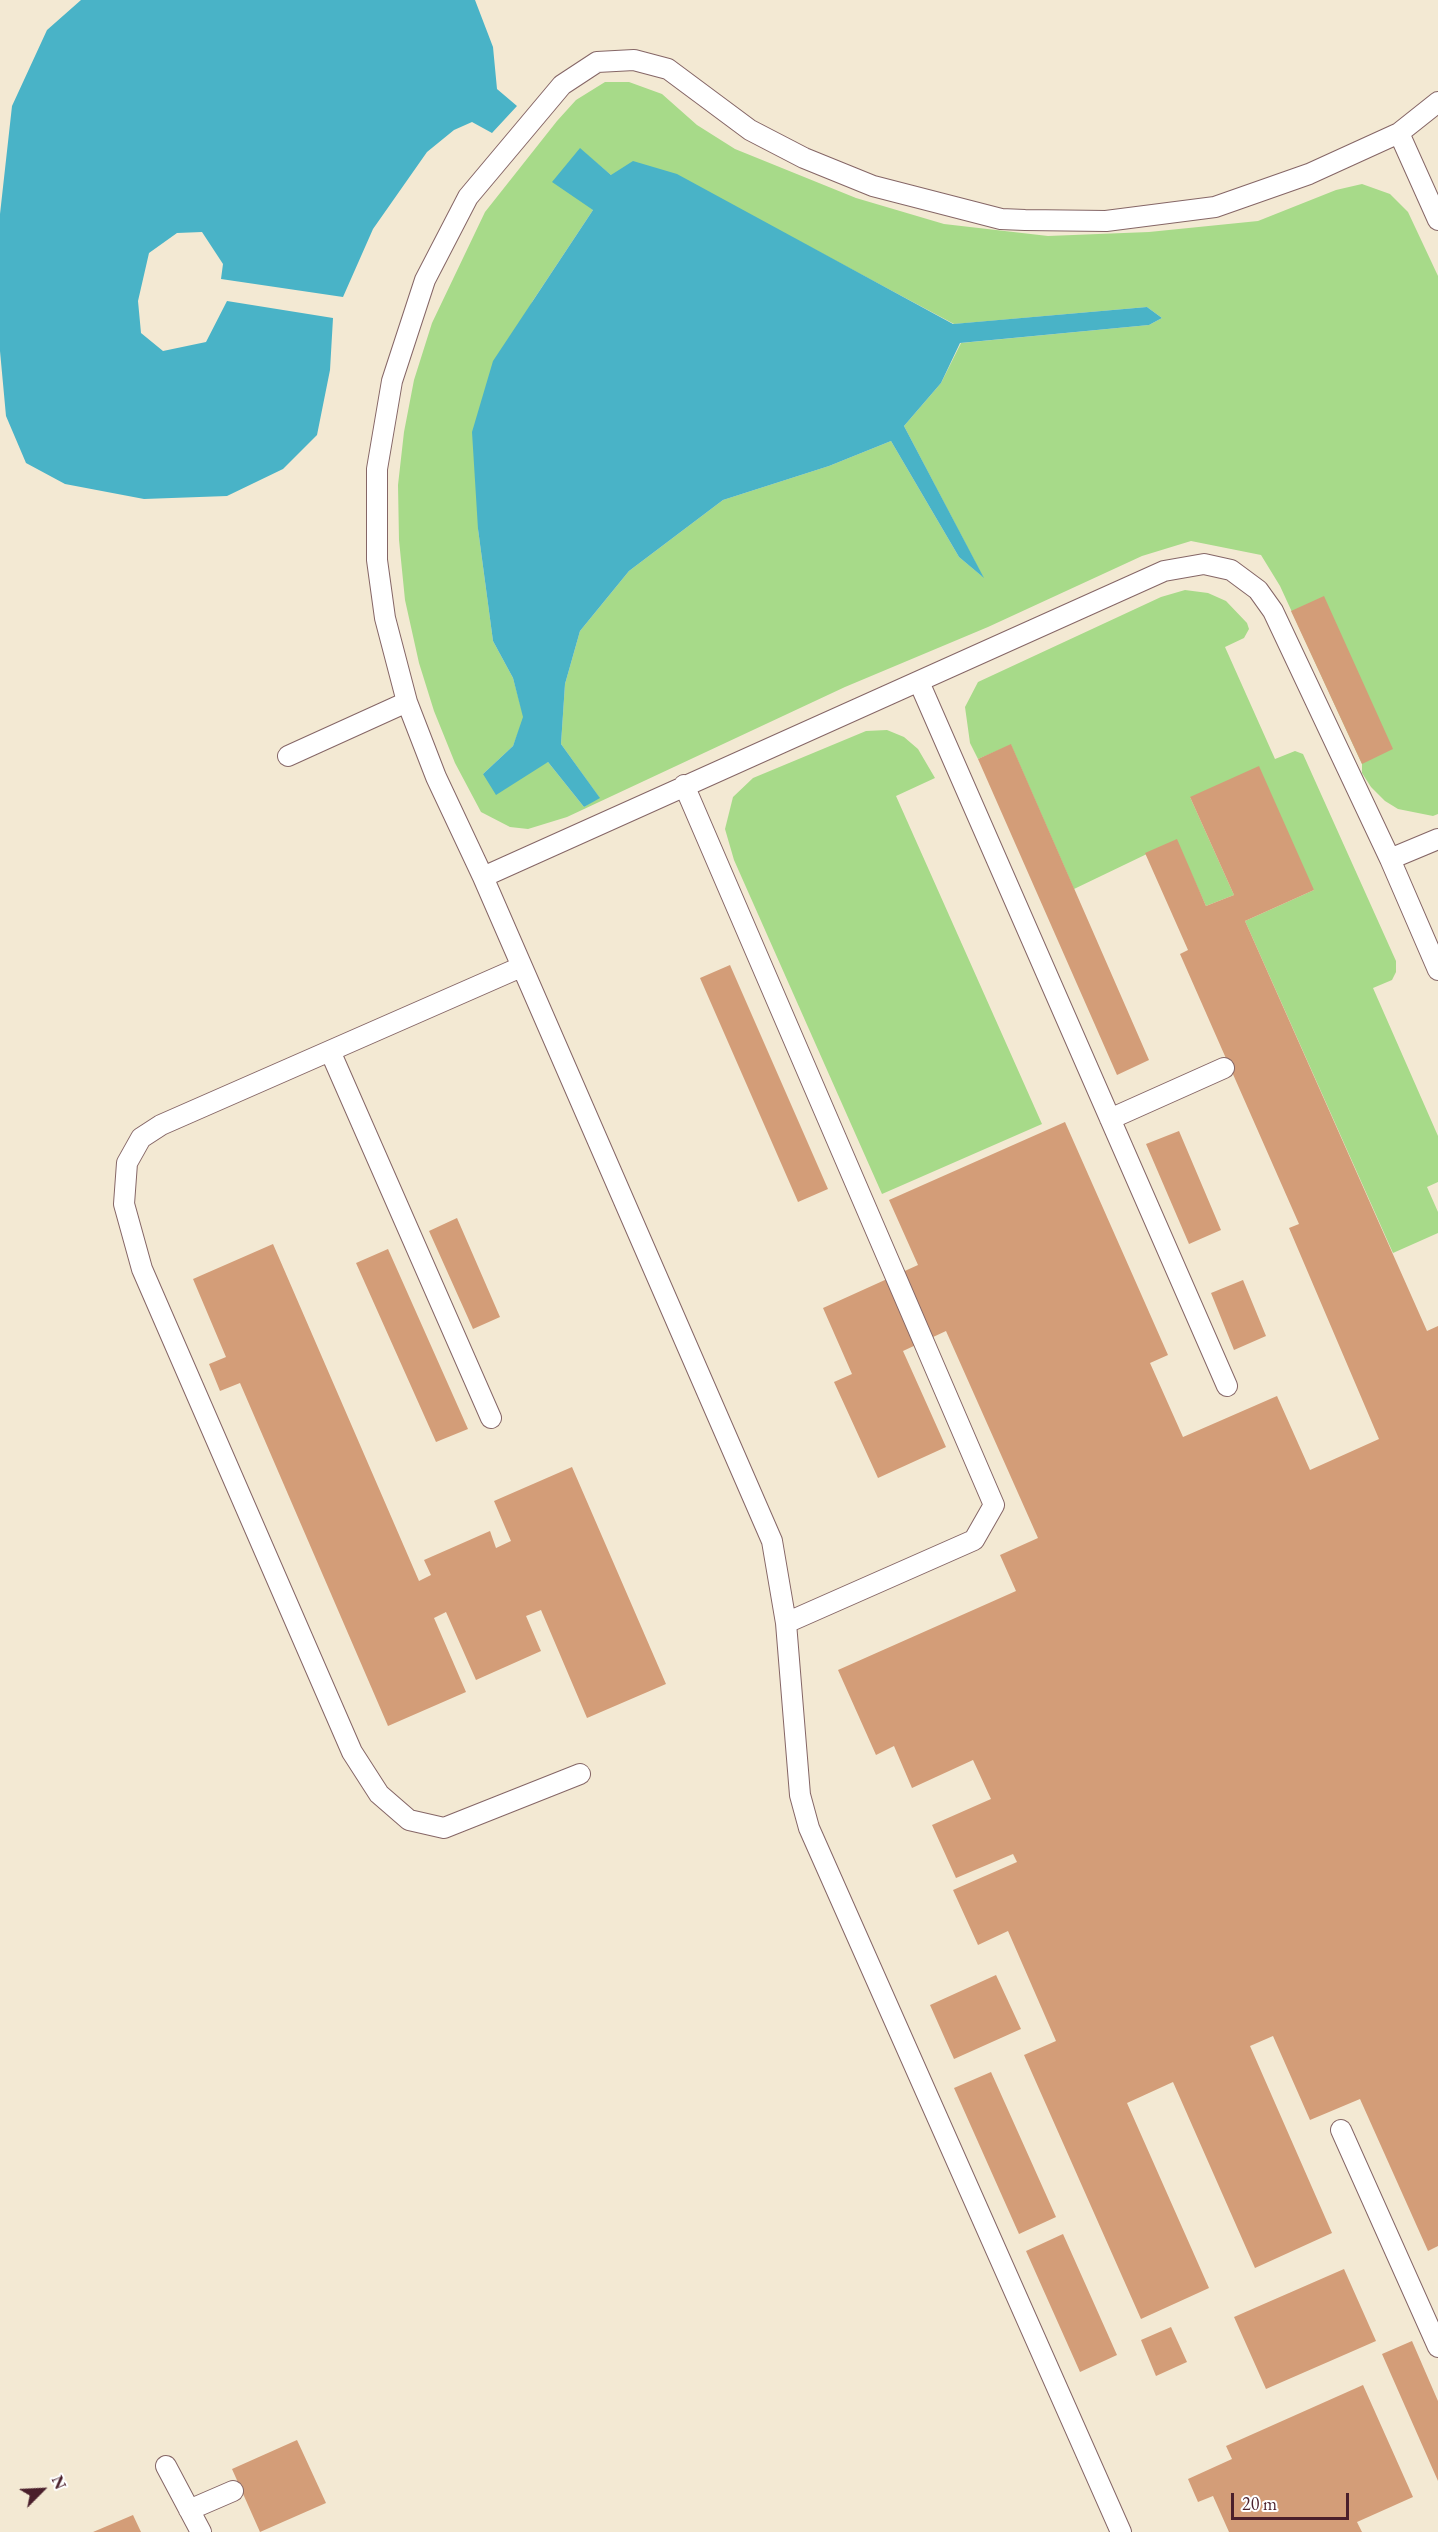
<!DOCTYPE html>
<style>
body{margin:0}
#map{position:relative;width:1438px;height:2532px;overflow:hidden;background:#f3e9d3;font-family:"EB Garamond",serif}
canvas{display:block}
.north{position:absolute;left:12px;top:2460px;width:60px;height:60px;-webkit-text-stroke:4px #fff;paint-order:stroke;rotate:66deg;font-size:16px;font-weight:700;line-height:24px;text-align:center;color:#4a1f2b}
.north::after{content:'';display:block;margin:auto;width:21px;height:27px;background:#4a1f2b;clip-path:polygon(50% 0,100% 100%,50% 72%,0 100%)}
.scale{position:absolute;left:1231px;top:2493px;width:118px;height:27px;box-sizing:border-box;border:3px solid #4a1f2b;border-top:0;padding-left:8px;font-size:18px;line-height:21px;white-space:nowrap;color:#4a1f2b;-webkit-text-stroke:4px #fff;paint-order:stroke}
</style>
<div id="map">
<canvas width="1438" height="2532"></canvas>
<div class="north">N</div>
<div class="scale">20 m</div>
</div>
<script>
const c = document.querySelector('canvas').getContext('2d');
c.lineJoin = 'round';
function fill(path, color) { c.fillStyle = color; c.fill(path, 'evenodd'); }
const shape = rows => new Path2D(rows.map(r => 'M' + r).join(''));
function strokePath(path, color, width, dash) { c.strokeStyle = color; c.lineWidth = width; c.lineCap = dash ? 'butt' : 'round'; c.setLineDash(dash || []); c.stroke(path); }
fill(shape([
 [605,82,629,82,662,94,697,125,735,149,856,198,944,224,1048,236,1149,232,1258,221,1336,190,1362,184,1390,194,1408,212,1438,276,1438,814,1433,816,1398,809,1385,801,1371,787,1362,773,1362,764,1280,586,1261,555,1191,541,1142,556,988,627,845,687,567,817,528,829,510,827,481,812,455,763,434,711,419,663,405,600,399,540,398,485,404,432,414,380,432,323,485,212,557,121,576,100],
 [580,149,611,175,767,224,954,324,1147,307,1162,318,1149,325,961,343,941,383,904,426,983,577,959,557,891,441,829,466,723,500,629,571,580,631,565,684,561,744,599,797,584,807,548,762,483,774,513,746,524,718,513,678,493,641,478,529,532,302,593,210],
 [1185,590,1208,593,1226,601,1247,623,1249,629,1244,638,1225,647,1275,759,1295,751,1303,754,1396,961,1396,972,1392,980,1373,988,1438,1136,1438,1182,1427,1187,1438,1212,1438,1233,1393,1253,1245,921,1314,890,1190,797,1234,895,1206,906,1176,840,1074,889,1011,745,978,759,970,743,965,707,978,682,1161,597],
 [887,730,904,737,918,749,935,778,896,796,1042,1124,882,1194,734,860,725,829,733,797,753,778,866,731]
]), '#a7da89');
fill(shape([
 [81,0,475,0,493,47,497,89,517,106,492,133,472,122,454,130,427,152,373,229,343,297,221,279,223,264,202,232,177,233,149,253,138,301,141,333,163,351,206,342,227,301,333,318,330,370,317,435,283,469,227,496,144,499,65,484,26,463,6,416,0,351,0,214,12,106,47,30],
 [580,148,611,175,633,161,677,174,953,324,1147,307,1162,318,1149,325,960,343,941,383,904,426,984,578,959,557,891,441,829,466,723,500,629,571,580,631,565,684,561,744,600,798,584,807,548,762,496,795,483,774,513,746,523,717,513,678,493,641,478,529,472,432,493,361,593,210,552,182]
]), '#49b3c7');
fill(shape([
 [1324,596,1393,749,1362,764,1291,611],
 [1011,744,1149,1060,1117,1075,978,759],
 [1259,766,1314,890,1245,921,1427,1331,1438,1326,1438,2246,1428,2251,1360,2099,1310,2120,1273,2036,1250,2046,1332,2233,1255,2268,1173,2082,1127,2103,1209,2288,1141,2319,1024,2055,1056,2041,1008,1931,978,1945,953,1890,1017,1862,1013,1854,956,1878,932,1825,991,1799,973,1760,912,1788,894,1746,876,1755,838,1670,1016,1591,1000,1555,1038,1538,946,1331,903,1351,946,1447,878,1478,834,1382,852,1374,823,1308,918,1265,889,1200,1065,1122,1168,1355,1150,1363,1183,1437,1277,1396,1310,1470,1379,1439,1289,1228,1299,1224,1180,954,1188,950,1145,853,1177,839,1206,906,1234,895,1190,797],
 [730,965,828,1189,798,1202,700,978],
 [1179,1131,1221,1230,1189,1244,1146,1144],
 [457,1218,500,1317,473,1329,429,1231],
 [273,1244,419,1581,431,1575,424,1560,490,1531,496,1548,511,1541,494,1501,572,1467,666,1684,587,1718,541,1610,526,1616,541,1651,476,1680,446,1612,434,1618,466,1692,388,1726,240,1383,220,1391,209,1364,226,1357,193,1279],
 [388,1249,468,1429,436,1442,356,1263],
 [1243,1280,1266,1336,1234,1350,1211,1293],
 [996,1975,1021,2029,954,2059,930,2005],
 [991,2072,1056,2217,1019,2234,954,2088],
 [1063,2234,1117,2355,1080,2372,1026,2251],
 [1344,2269,1376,2341,1266,2389,1234,2317],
 [1171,2327,1187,2362,1156,2376,1141,2340],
 [1412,2341,1438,2401,1438,2481,1382,2354],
 [1363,2385,1413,2497,1357,2522,1362,2532,1229,2532,1213,2496,1198,2502,1188,2479,1232,2459,1226,2446],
 [297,2440,326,2503,260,2532,232,2469],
 [133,2515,141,2532,93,2532]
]), '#d39d78');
const service = shape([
 [1399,133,1438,220],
 [919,682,1227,1386],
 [288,756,407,702],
 [684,785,994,1505,974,1540,786,1623],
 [1438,839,1390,859,1438,970],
 [483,877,1164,571,1204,564,1231,570,1258,590,1273,611,1390,859],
 [521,967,161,1125,141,1138,127,1163,124,1204,142,1269,352,1752,379,1794,409,1820,444,1828,580,1774],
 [330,1051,491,1418],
 [1110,1119,1224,1068],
 [1341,2130,1438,2347],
 [166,2466,201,2532],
 [189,2510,233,2491],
 [1121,2532,809,1828,800,1795,786,1623,772,1541,483,877,436,777,407,702,385,618,377,560,377,469,392,381,425,280,468,197,562,85,597,62,634,60,668,69,750,130,804,158,873,186,1001,219,1025,220,1106,221,1215,207,1309,174,1399,133,1438,102]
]);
strokePath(service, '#856666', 22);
strokePath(service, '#fff', 20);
</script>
